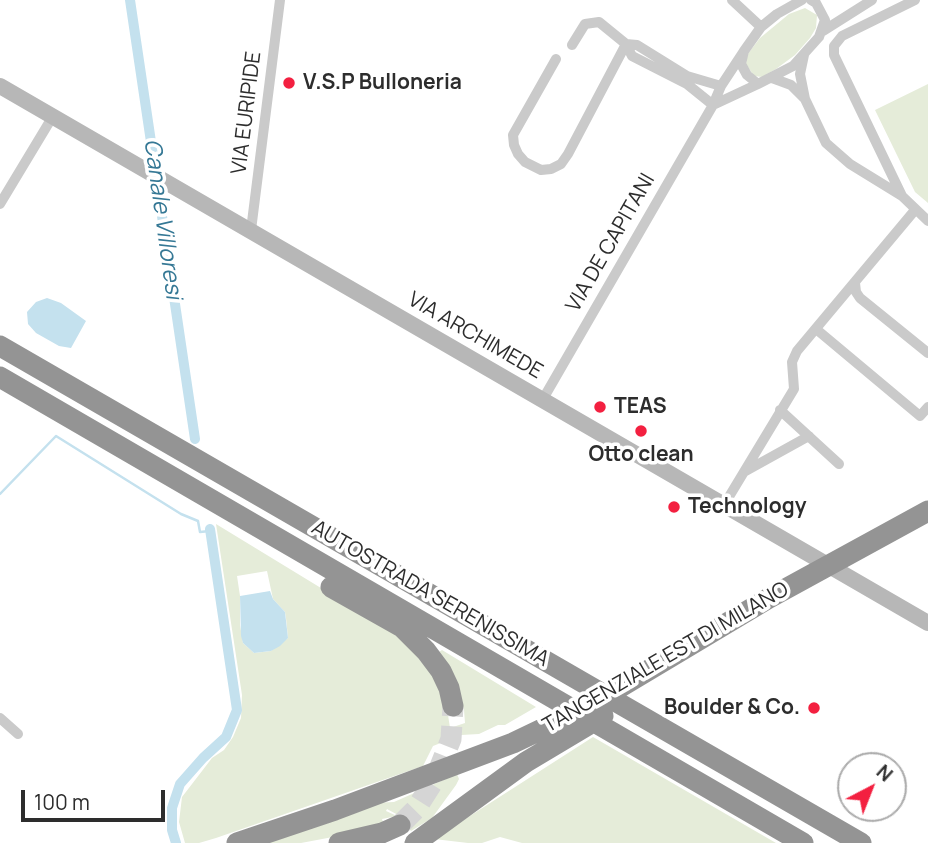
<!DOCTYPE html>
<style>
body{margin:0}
#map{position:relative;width:928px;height:843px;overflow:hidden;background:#fff;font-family:Manrope,sans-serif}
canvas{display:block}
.north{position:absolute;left:837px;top:752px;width:70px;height:70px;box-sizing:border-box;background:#fff;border:2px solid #ababab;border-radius:50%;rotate:42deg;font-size:19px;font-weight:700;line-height:28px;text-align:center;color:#2d2d2d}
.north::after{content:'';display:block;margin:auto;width:24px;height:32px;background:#f32040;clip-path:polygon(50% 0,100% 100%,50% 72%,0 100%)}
.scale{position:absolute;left:21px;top:790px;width:144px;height:32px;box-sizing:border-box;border:4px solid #2d2d2d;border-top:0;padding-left:9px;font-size:21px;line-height:24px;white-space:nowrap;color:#2d2d2d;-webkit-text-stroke:5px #fff;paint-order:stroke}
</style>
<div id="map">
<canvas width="928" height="843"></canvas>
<div class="north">N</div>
<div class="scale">100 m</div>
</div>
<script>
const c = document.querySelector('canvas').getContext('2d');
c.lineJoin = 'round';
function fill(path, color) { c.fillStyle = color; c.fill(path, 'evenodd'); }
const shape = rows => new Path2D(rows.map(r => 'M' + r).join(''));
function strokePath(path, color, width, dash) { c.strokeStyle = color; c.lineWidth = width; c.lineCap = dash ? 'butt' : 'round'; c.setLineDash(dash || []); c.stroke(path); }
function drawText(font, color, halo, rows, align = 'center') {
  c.font = font + ' Manrope,sans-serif'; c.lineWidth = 7; c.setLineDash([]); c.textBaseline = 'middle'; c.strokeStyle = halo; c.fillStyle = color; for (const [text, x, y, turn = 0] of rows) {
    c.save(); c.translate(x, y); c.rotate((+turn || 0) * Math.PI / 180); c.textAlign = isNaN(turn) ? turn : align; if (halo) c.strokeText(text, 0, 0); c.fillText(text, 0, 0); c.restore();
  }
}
fill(shape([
 [805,8,817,15,816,28,810,38,795,55,776,69,762,77,754,76,746,64,747,55,760,38,789,14],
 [928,84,928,203,915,192,875,110],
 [216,524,403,638,435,679,446,702,450,728,465,723,464,710,455,680,439,652,442,650,536,707,505,725,498,725,479,734,461,735,433,746,423,766,216,838,199,843,185,843,179,822,182,797,212,758,224,750,233,737,241,718,242,695],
 [267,571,273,599,285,612,286,618,288,638,271,651,254,653,243,643,240,625,240,596,237,576],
 [593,737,776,843,522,843,500,837,482,843,468,843,434,839],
 [457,774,459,779,456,785,432,818,411,831,398,815,387,809,386,811,397,816,382,819,383,822,370,830,301,843,249,843,372,803,394,802]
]), '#e5ecd9');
fill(shape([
 [47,298,61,303,86,321,71,348,59,346,36,333,28,324,27,312,36,302],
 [270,591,273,599,285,612,288,638,280,646,271,651,254,653,243,643,241,636,240,596]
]), '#c4e1ee');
strokePath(shape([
 [0,494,56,436,181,514,198,521,200,532,210,531]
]), '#c4e1ee', 2.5);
strokePath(shape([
 [130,0,195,439],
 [176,843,172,830,172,808,180,784,203,758,226,737,237,710,210,529]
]), '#c4e1ee', 10);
strokePath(shape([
 [400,825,416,809,435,779,451,739,453,706]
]), '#d5d5d5', 21, [21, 10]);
strokePath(shape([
 [732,0,761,27],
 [802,0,777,14,761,27,744,51,741,64,747,75,758,84,793,66,819,37,825,20,816,3,811,0],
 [915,0,842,36,834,46,834,55,902,196,928,221],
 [823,31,872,0],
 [626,44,632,56,687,84,713,105],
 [626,44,637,45,687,76,721,86],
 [804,55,800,74,805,99,826,143,850,164,902,196],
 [556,59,513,135,514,145,518,154,525,162,541,170,551,169,561,164,568,154,626,44,599,22,585,24,572,45],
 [772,78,791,85,805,99],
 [713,105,758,84],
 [0,204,53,116],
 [251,230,280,0],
 [855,283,856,292,860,298,928,353],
 [816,329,920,416,928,407],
 [543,399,713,105,721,86,744,51],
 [780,410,839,464],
 [744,472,809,436],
 [724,505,794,389,792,362,797,351,915,210],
 [0,718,18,734]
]), '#cacaca', 10);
strokePath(shape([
 [0,86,928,623]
]), '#b7b7b7', 16);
strokePath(shape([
 [0,346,861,843],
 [0,377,803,843],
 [331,587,402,627,426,651,441,671,449,688,453,706],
 [237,843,335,810,513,743,582,710,769,598,928,511],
 [339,843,382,833,400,825],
 [415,843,526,762,603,716]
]), '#949494', 21);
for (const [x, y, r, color] of [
 [289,83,7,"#f32040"],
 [600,407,7,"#f32040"],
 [641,431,7,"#f32040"],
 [674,507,7,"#f32040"],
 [814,708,7,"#f32040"]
]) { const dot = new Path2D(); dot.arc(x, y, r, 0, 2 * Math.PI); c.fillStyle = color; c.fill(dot); strokePath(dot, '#fff', 2.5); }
drawText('bold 21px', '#2d2d2d', '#fff', [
 ["V.S.P Bulloneria",303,83],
 ["TEAS",614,407],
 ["Otto clean",641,455,"center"],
 ["Technology",688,507],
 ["Boulder & Co.",800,708,"right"]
], 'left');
drawText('21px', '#2d2d2d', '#fff', [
 ["VIA EURIPIDE",247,113,-83],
 ["VIA DE CAPITANI",611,243,-60],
 ["VIA ARCHIMEDE",475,336,30],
 ["AUTOSTRADA SERENISSIMA",430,594,30],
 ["TANGENZIALE EST DI MILANO",666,658,-30]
]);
drawText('italic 23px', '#357895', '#fff', [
 ["Canale Villoresi",162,219,82]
]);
</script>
